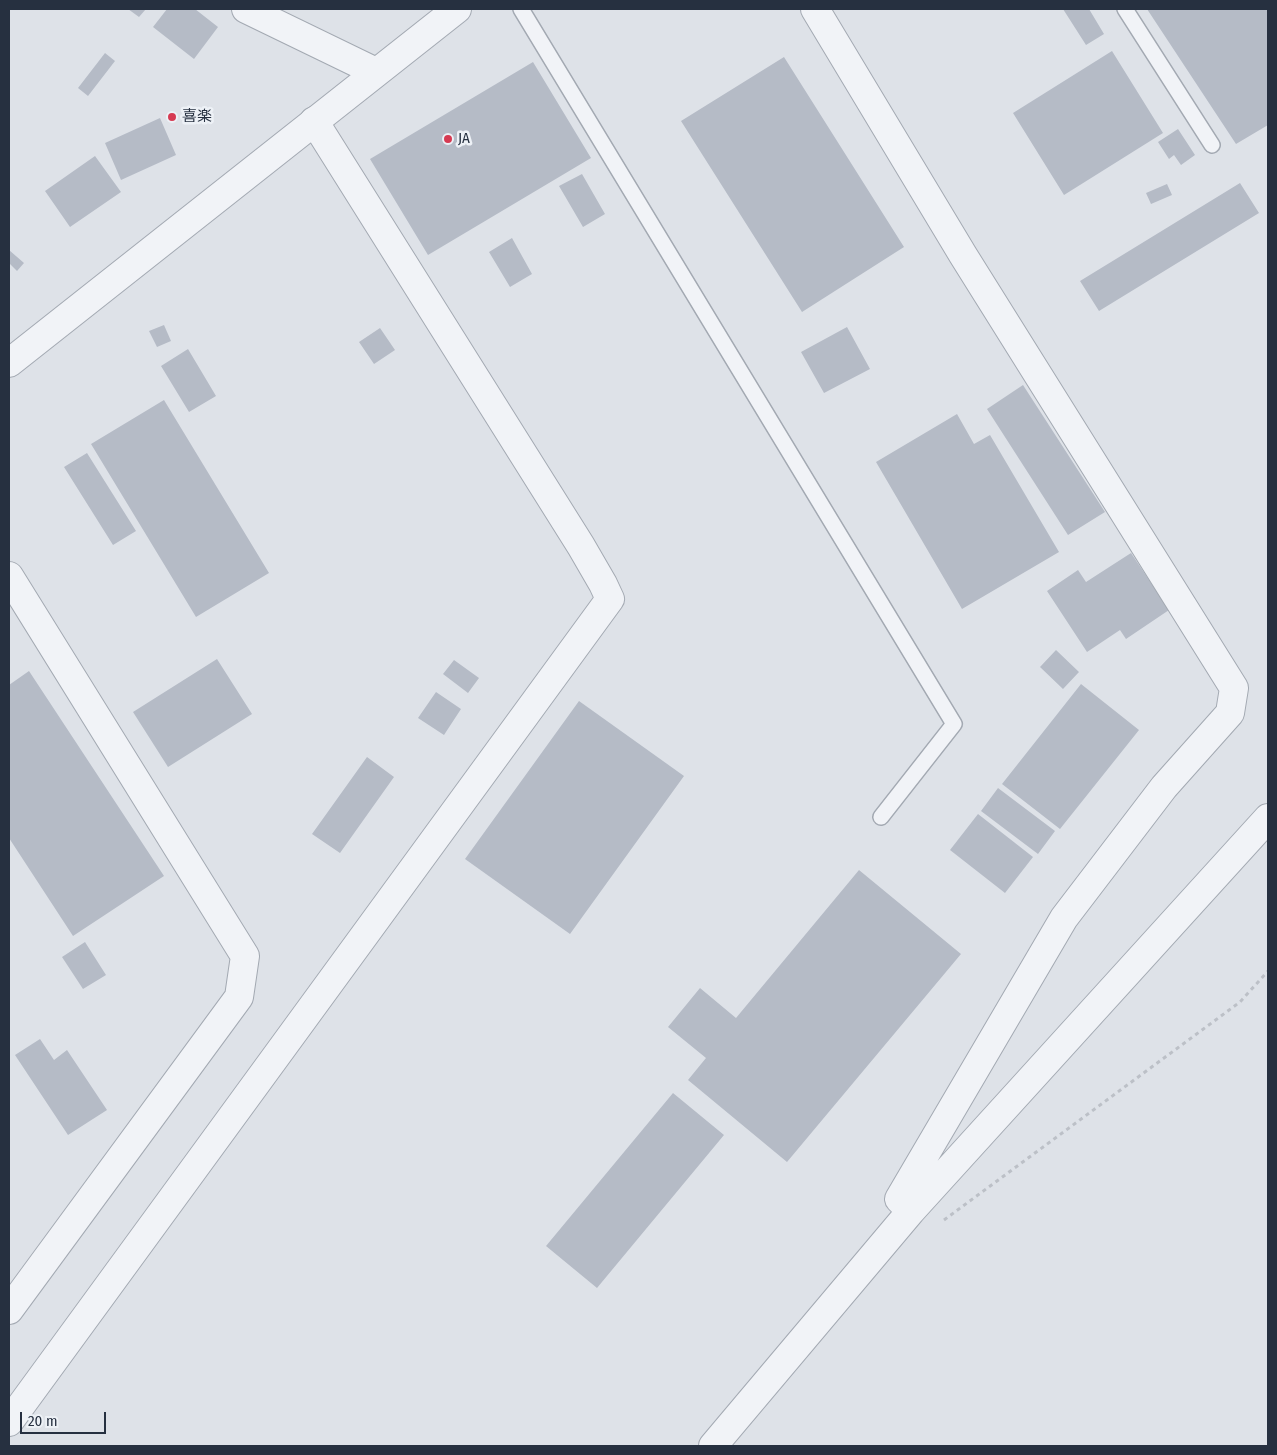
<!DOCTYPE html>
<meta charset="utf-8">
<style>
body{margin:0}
#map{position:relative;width:1277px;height:1455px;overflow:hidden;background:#dee2e8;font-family:"Fira Sans Condensed",sans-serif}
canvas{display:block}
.frame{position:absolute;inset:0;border:10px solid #263040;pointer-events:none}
.scale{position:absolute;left:20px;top:1412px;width:86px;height:22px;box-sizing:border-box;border:2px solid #263040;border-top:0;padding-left:6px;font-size:15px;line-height:18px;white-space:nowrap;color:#263040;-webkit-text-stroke:4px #edf1f6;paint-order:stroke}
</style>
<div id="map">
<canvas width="1277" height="1455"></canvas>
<div class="frame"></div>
<div class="scale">20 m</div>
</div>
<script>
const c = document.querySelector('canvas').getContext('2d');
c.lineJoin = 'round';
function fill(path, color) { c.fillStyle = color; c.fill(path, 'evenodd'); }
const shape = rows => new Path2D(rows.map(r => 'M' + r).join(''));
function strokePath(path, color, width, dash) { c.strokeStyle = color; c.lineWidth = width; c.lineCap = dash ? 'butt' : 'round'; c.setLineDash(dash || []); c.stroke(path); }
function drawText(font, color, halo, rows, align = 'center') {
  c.font = font + ' "Fira Sans Condensed","Noto Sans JP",sans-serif'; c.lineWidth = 5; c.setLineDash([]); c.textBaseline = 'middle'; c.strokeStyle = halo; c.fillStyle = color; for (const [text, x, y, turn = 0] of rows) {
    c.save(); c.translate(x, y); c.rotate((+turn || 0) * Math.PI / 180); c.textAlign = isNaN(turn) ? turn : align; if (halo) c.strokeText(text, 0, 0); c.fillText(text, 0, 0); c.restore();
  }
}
fill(shape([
 [128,9,146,9,139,17],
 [167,9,195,9,218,27,194,59,153,27],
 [1063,9,1089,9,1104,34,1086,45],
 [1147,9,1268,9,1268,125,1236,144],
 [1112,51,1163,133,1064,195,1013,113],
 [105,53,115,61,88,96,78,88],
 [784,57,904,247,802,312,681,121],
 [533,62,591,158,428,255,370,159],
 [160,118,176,155,121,180,105,143],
 [1178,129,1195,155,1181,165,1174,155,1169,159,1158,142],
 [95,156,121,192,70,227,45,191],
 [582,174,605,214,583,227,559,186],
 [1240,183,1259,213,1099,311,1080,281],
 [1167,184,1172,195,1151,204,1146,193],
 [512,238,532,274,510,287,489,252],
 [9,250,24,263,17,271,9,263],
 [164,325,171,341,157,347,149,331],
 [847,327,870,369,824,393,801,352],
 [380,328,395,350,374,364,359,342],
 [188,349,216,396,189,412,161,366],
 [1023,385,1105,512,1068,535,987,409],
 [164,400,269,573,196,617,91,444],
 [957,414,974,444,990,435,1059,552,962,609,876,462],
 [87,453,136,531,113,545,64,467],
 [1131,553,1169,610,1126,639,1120,630,1087,652,1047,591,1078,570,1086,582],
 [1056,650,1079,672,1063,689,1040,667],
 [217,659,252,714,168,767,133,712],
 [454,660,479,678,468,693,443,674],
 [29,671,164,876,73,936,9,838,9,685],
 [1081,684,1139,730,1060,829,1002,784],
 [436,692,461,709,444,735,418,718],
 [579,701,684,776,570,934,465,859],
 [367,757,394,777,340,853,312,834],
 [998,788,1055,831,1038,854,981,811],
 [978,814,1033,857,1005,893,950,850],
 [859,870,961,954,787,1162,688,1080,706,1058,668,1027,700,988,736,1018],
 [85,942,106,975,83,989,62,957],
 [40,1039,54,1060,67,1050,107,1110,68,1135,15,1055],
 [673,1093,724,1135,597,1288,546,1246]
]), '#b5bbc6');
const service = shape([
 [521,9,954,724,881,817],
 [1125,9,1212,145]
]);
const minor = shape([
 [815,9,963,255,1234,688,1230,713,1164,787,1064,918,899,1199,911,1211],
 [9,576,245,956,239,997,9,1310],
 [9,1422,610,599,603,584,581,546,314,121],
 [713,1446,911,1211,1268,818]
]);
const tertiary = shape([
 [246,9,376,72],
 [9,363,457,9]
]);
strokePath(service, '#a3a9b2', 18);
strokePath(minor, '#a3a9b2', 30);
strokePath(tertiary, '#a3a9b2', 30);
strokePath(shape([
 [944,1220,1240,1002,1268,971]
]), '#bcc0c7', 3, [4, 4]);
strokePath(service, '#f1f3f7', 15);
strokePath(minor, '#f1f3f7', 28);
strokePath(tertiary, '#f1f3f7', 28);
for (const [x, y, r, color] of [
 [172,117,5,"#d63a52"],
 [448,139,5,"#d63a52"]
]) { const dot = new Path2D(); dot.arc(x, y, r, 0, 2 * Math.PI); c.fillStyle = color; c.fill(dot); strokePath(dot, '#edf1f6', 2); }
drawText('15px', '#263040', '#edf1f6', [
 ["喜楽",182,117],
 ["JA",458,139]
], 'left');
</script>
